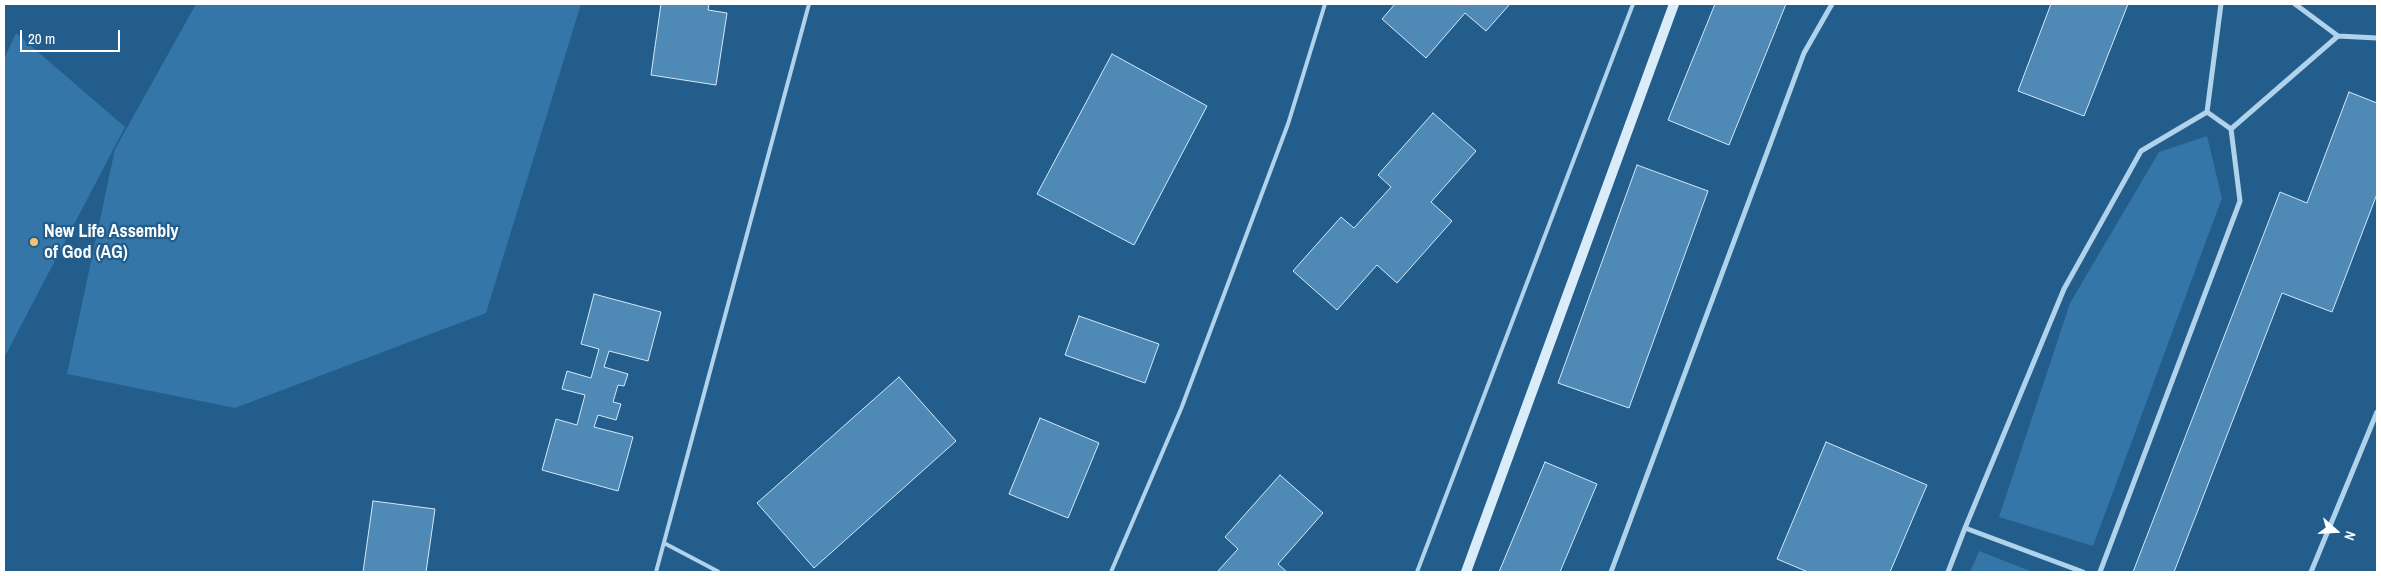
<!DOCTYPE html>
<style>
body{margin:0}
#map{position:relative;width:2381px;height:576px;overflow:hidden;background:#225d8c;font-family:"Archivo Narrow",sans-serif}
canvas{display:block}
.frame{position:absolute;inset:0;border:5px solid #fff;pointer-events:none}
.north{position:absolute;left:2311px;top:506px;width:50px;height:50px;-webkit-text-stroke:4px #225d8c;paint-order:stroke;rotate:109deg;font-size:14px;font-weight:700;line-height:20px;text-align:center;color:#fff}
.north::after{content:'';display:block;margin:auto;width:18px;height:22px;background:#fff;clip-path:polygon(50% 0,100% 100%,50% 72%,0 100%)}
.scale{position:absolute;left:20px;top:30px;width:100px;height:22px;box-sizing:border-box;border:2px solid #fff;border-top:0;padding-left:6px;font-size:15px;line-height:18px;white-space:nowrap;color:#fff;-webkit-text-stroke:4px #225d8c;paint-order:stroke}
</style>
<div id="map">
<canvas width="2381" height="576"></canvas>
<div class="frame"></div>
<div class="north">N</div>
<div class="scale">20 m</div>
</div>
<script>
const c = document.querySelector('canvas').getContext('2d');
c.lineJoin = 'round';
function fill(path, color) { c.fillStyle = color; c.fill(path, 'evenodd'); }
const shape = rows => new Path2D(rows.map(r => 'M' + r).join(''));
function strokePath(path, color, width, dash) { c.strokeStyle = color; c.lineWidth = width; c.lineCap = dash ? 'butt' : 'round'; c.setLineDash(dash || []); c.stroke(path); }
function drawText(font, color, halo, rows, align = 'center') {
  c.font = font + ' "Archivo Narrow",sans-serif'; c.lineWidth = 4.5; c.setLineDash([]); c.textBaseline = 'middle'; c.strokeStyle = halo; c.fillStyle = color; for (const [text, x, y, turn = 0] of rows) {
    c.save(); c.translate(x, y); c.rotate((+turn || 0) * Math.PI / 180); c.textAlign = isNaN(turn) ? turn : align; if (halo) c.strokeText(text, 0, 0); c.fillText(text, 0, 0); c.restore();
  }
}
fill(shape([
 [196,4,581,4,486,313,235,408,67,374,115,149],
 [16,33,125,127,4,358,4,59],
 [2207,136,2222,198,2093,546,1999,517,2070,303,2159,152],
 [1979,551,2033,572,1970,572]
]), '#3376a7');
const building = shape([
 [661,4,709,4,708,10,727,13,716,85,651,75,661,4],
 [1395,4,1510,4,1486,31,1465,13,1426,58,1382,19,1395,4],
 [1715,4,1786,4,1729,145,1668,120,1715,4],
 [2051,4,2128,4,2084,116,2018,91,2051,4],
 [1112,54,1207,106,1134,245,1037,194,1112,54],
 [2349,92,2377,103,2377,194,2332,312,2282,293,2174,572,2133,572,2280,192,2307,203,2349,92],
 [1433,113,1476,151,1431,202,1452,221,1397,283,1377,265,1337,310,1293,271,1341,217,1354,228,1391,187,1378,175,1433,113],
 [1637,165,1708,191,1629,408,1558,383,1637,165],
 [594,294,661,312,648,361,609,351,604,367,628,374,624,386,618,385,613,402,621,404,616,420,598,415,594,427,633,437,618,491,542,470,556,419,577,425,585,395,562,389,567,371,591,378,599,349,581,344,594,294],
 [1079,316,1159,344,1145,383,1065,355,1079,316],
 [899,377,956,441,814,568,757,503,899,377],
 [1040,418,1099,443,1068,518,1009,494,1040,418],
 [1826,442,1927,485,1890,572,1808,572,1777,559,1826,442],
 [1545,462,1597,484,1560,572,1499,572,1545,462],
 [1280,475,1323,513,1278,564,1287,572,1217,572,1238,549,1225,537,1280,475],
 [373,501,435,509,426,572,363,572,373,501]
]);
fill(building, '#4f89b5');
strokePath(building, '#d5e9f8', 1);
strokePath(shape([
 [664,543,719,572],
 [656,572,809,4],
 [1111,572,1181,409,1288,124,1325,4],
 [1417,572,1633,4]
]), '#b0d2eb', 4);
strokePath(shape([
 [2221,4,2207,112,2231,129,2338,36],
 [2295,4,2338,36,2377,38],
 [1965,528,2064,289,2141,151,2207,112],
 [1611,572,1804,53,1832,4],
 [1948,572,1965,528,2083,572],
 [2100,572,2240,201,2231,129],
 [2311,572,2377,412]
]), '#b0d2eb', 5);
strokePath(shape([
 [1466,572,1674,4]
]), '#dbecf9', 10);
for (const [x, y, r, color] of [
 [34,242,5,"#f6c073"]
]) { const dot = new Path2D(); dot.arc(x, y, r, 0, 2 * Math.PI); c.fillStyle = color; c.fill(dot); strokePath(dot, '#225d8c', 2); }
drawText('bold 18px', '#fff', '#225d8c', [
 ["New Life Assembly",44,232],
 ["of God (AG)",44,253]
], 'left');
</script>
